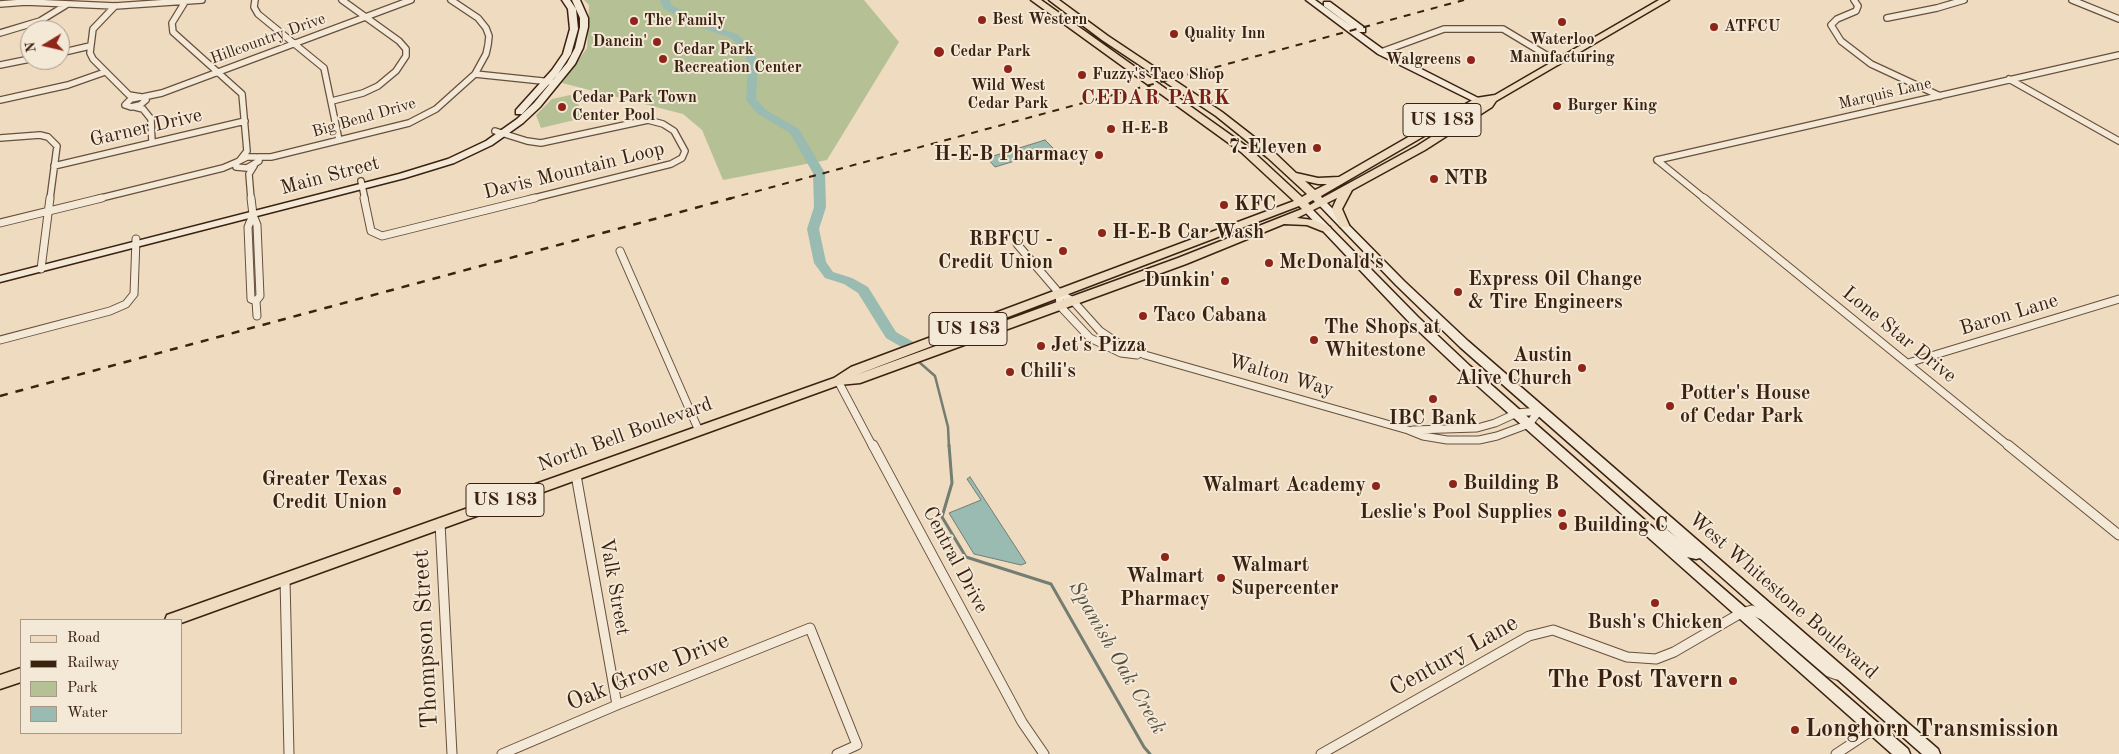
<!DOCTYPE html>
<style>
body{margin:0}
#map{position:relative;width:2119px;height:754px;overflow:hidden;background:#eedbc0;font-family:"Old Standard TT",serif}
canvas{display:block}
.legend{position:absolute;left:20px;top:619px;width:162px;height:115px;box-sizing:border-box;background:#f4e8d6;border:1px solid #aa9887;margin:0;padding:6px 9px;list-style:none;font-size:15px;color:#3a2110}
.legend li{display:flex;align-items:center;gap:10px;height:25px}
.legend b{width:25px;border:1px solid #aa9887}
.north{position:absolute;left:20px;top:20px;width:50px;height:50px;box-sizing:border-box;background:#f4e8d6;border:1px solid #aa9887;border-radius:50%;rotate:261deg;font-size:14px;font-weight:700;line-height:20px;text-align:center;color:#3a2110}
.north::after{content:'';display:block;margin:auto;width:18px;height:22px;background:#8f2418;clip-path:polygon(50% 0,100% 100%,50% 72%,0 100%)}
</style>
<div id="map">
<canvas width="2119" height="754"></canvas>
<ul class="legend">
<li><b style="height:6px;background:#eedbc0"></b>Road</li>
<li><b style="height:6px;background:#3a2110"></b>Railway</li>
<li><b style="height:14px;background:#b5c195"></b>Park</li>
<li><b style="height:14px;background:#99bbb1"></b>Water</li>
</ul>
<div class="north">N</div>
</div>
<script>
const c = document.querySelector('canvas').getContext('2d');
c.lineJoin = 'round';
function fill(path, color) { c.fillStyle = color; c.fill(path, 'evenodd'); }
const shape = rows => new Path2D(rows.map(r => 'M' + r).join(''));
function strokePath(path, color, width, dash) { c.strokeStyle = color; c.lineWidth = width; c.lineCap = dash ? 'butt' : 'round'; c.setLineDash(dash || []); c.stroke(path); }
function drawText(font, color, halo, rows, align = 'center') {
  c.font = font + ' "Old Standard TT",serif'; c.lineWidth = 4; c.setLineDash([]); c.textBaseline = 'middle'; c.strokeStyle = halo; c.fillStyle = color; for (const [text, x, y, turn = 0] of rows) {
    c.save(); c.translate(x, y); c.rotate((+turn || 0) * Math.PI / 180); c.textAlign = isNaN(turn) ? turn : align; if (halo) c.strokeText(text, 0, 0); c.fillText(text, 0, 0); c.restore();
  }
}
fill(shape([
 [584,0,864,0,899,42,827,160,723,180,702,130,683,114,562,83,587,48,589,5],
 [575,94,583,118,541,128,536,115,552,99]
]), '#b5c195');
const water = shape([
 [1045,140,1054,149,995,167,987,158,1045,140],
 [970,477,1026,563,1021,565,974,554,949,513,981,500,967,479,970,477]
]);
fill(water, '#99bbb1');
strokePath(water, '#737d71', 1);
strokePath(shape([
 [919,362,935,376,948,427,949,447]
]), '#737d71', 2.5);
strokePath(shape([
 [949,445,952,483,942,517,966,557,1051,584,1144,747,1150,754]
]), '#737d71', 3);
fill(shape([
 [660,0,670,0,671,5,705,23,737,34,754,50,758,66,756,99,766,110,799,129,825,173,826,207,819,229,826,262,833,272,852,278,868,287,896,332,915,343,917,346,915,349,905,349,886,338,858,293,844,284,825,278,814,263,807,229,814,207,813,173,790,133,758,114,746,100,748,66,745,53,731,38,699,27,664,9,660,0]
]), '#99bbb1');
const streetFar2 = shape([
 [255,0,254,7,258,14,324,68,339,140],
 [1854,0,1858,6,1856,11,1837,19,1831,25,1841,41,1871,64,1940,96],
 [2072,0,2119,19],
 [185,2,172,23,173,32,242,94,247,151,240,160],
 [0,4,26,2,115,6,202,0],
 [115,6,93,29,90,53,93,59,129,95,141,97],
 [1887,18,1937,8,1964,0],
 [0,33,40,21,66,5],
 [1381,52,1444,29,1503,29,1558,62],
 [60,53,90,46],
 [0,65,30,59],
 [475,74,552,82],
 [2009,79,2119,141],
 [141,97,146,100,140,105,131,107,125,105,131,99,141,97],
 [143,97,162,93,411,0],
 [0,100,68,85,105,72],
 [332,101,363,93,378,86,396,71,406,56,406,49,399,41,342,0],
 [135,107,143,109,151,119,152,143],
 [495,131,527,141,541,143,648,120,663,124,674,131,685,151,682,158,671,164,530,199],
 [0,138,40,135,48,137,57,146,50,199],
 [247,157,256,157,259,158,259,161,247,168,236,167,237,162,247,157],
 [258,157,271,157,409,123,436,109,475,74,486,54,488,45,489,36,486,28,478,18,451,0],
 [1657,160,1705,199],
 [1657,160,2119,55],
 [54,166,245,121],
 [361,181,365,199],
 [97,199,223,168,237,162],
 [251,199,249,174,254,166]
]);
const streetFar1 = shape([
 [251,198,253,215,257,225,260,296,256,301,257,316],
 [364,198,371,231,382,236,535,198],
 [1704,198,2010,447],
 [253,215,248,227,251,299,256,301],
 [0,223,102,198],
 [1017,244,1059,293,1073,301,1100,331,1118,343,1145,355,1408,430,1423,436,1447,440,1479,440,1497,436,1529,424,1539,411],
 [620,251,699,431],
 [41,269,50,198],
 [1059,293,1060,306,1090,338,1121,353,1137,355],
 [0,340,110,311,126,304,134,294,136,239],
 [1908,363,2119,299],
 [838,381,873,447],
 [1413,430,1477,428,1495,423,1517,413,1539,411]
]);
const street = shape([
 [873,445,1022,722,1044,754],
 [2008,445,2119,535],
 [576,475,617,705],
 [440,523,452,754],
 [285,579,289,754],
 [502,754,617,705,810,628,857,745,837,754],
 [1321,754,1529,636,1553,630,1627,657,1656,659,1674,652,1741,613,1752,610,1764,616,1829,672,1837,675],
 [1836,754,1874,729]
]);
const secondary = shape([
 [562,0,570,0,576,9,578,29,571,54,558,74,522,114,516,114,516,110,552,70,563,54,570,29,568,9,562,0],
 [572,0,580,0,588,18,588,27,583,48,575,64,540,107,523,123,492,145,454,163,405,178,0,282,0,276,399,174,448,159,486,141,517,119,534,103,567,63,575,48,580,27,580,18,572,0],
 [1306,0,1315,0,1384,50,1492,105,1491,107,1485,107,1378,54,1306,0],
 [1324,2,1330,2,1365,28,1365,32,1359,32,1324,6,1324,2],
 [1322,200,1325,201,1404,281,1468,341,1938,749,1940,754,1922,754,1700,558,1696,559,1687,557,1908,749,1910,754,1892,754,1462,372,1410,323,1305,212,1303,210,1305,208,1311,208,1418,317,1470,366,1656,530,1661,527,1665,528,1677,538,1460,347,1396,285,1319,205,1319,201,1322,200]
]);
const primary = shape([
 [1031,0,1041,0,1249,148,1302,197,1307,194,1268,158,1216,116,1102,40,1049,0,1059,0,1108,36,1222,112,1276,154,1296,173,1318,178,1339,177,1476,98,1495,95,1659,0,1669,0,1496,101,1492,107,1425,150,1352,190,1342,209,1349,225,1348,227,1340,227,1332,209,1337,198,1297,218,1313,220,1330,227,1331,229,1330,231,1322,231,1307,225,1284,224,1186,264,860,383,839,385,181,623,181,620,165,620,167,615,834,378,851,367,1294,201,1241,152,1031,0],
 [1486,102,1417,146,1322,198,1321,196,1481,103,1486,102],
 [1305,181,1318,184,1327,184,1315,190,1305,181],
 [1313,200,1315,202,1310,205,1308,203,1313,200],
 [1299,206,1302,209,1178,258,856,375,1299,206],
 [21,668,21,682,0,689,0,675,21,668]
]);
strokePath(streetFar2, '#67503c', 8);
strokePath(streetFar1, '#67503c', 9);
strokePath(street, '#67503c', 11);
strokePath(secondary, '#3a2110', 3);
strokePath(primary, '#3a2110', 3);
strokePath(streetFar2, '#f4e8d6', 5.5);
strokePath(streetFar1, '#f4e8d6', 7);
strokePath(street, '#f4e8d6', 9);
fill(secondary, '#f4e8d6');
fill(primary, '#eedbc0');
strokePath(shape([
 [728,199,1464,0]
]), '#3a2110', 2, [7, 7]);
strokePath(shape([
 [0,396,732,198]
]), '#3a2110', 2.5, [8, 8]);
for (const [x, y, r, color] of [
 [982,20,5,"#8f2418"],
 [634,21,5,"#8f2418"],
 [1562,22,5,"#8f2418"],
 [1714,27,5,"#8f2418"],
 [1174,34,5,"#8f2418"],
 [657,42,5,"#8f2418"],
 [939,52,6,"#8f2418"],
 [663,59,5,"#8f2418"],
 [1471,60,5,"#8f2418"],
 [1008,69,5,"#8f2418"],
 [1082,75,5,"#8f2418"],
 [1557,106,5,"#8f2418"],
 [562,107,5,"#8f2418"],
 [1111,129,5,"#8f2418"],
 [1317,148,5,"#8f2418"],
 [1099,155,5,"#8f2418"],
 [1434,179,5,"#8f2418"],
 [1224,205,5,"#8f2418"],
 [1102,233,5,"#8f2418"],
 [1063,251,5,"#8f2418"],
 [1269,263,5,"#8f2418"],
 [1225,281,5,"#8f2418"],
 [1458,292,5,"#8f2418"],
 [1143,316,5,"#8f2418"],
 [1314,340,5,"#8f2418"],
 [1041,346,5,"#8f2418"],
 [1582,368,5,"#8f2418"],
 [1010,372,5,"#8f2418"],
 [1433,399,5,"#8f2418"],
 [1670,406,5,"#8f2418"],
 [1453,484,5,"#8f2418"],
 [1376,486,5,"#8f2418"],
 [397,491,5,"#8f2418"],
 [1562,513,5,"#8f2418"],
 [1563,526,5,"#8f2418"],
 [1165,557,5,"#8f2418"],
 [1221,578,5,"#8f2418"],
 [1655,603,5,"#8f2418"],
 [1733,681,5,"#8f2418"],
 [1795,730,5,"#8f2418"]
]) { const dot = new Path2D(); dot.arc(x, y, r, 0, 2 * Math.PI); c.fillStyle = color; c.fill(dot); strokePath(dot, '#f4e8d6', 2); }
drawText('bold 16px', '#3a2110', '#f4e8d6', [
 ["Best Western",992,20],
 ["The Family",644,21],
 ["ATFCU",1724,27],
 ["Quality Inn",1184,34],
 ["Waterloo",1562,40,"center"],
 ["Manufacturing",1562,58,"center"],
 ["Dancin'",647,42,"right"],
 ["Cedar Park",673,50],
 ["Recreation Center",673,68],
 ["Cedar Park",950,52],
 ["Walgreens",1461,60,"right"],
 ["Fuzzy's Taco Shop",1092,75],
 ["Wild West",1008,86,"center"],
 ["Cedar Park",1008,104,"center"],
 ["Cedar Park Town",572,98],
 ["Center Pool",572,116],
 ["Burger King",1567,106],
 ["H-E-B",1121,129]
], 'left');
drawText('16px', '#3a2110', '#f4e8d6', [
 ["Hillcountry Drive",268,39,-20],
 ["Marquis Lane",1885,94,-13],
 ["Big Bend Drive",364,118,-16]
]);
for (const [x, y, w] of [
 [1442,120,78],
 [968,329,78],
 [505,500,78]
]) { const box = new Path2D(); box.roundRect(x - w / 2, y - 16.5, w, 33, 4); c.fillStyle = '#f4e8d6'; c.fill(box); strokePath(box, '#3a2110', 1); }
drawText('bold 19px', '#3a2110', null, [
 ["US 183",1442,120],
 ["US 183",968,329],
 ["US 183",505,500]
]);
drawText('20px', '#3a2110', '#f4e8d6', [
 ["Garner Drive",146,128,-13],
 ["Davis Mountain Loop",574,171,-14],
 ["Main Street",330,176,-15],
 ["Baron Lane",2009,315,-17],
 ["Lone Star Drive",1899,335,39],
 ["Walton Way",1281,376,16],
 ["North Bell Boulevard",625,435,-20],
 ["Central Drive",955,560,62],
 ["Valk Street",614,587,80],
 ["West Whitestone Boulevard",1783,596,41]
]);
drawText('bold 20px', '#3a2110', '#f4e8d6', [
 ["7-Eleven",1307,148,"right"],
 ["H-E-B Pharmacy",1089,155,"right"],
 ["NTB",1444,179],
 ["KFC",1234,205],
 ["H-E-B Car Wash",1112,233],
 ["RBFCU -",1053,240,"right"],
 ["Credit Union",1053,263,"right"],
 ["McDonald's",1279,263],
 ["Express Oil Change",1468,280],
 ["& Tire Engineers",1468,303],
 ["Dunkin'",1215,281,"right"],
 ["Taco Cabana",1153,316],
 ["The Shops at",1324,328],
 ["Whitestone",1324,351],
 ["Jet's Pizza",1051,346],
 ["Austin",1572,356,"right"],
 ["Alive Church",1572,379,"right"],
 ["Chili's",1020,372],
 ["Potter's House",1680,394],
 ["of Cedar Park",1680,417],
 ["IBC Bank",1433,419,"center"],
 ["Greater Texas",387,480,"right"],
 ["Credit Union",387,503,"right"],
 ["Building B",1463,484],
 ["Walmart Academy",1366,486,"right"],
 ["Leslie's Pool Supplies",1552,513,"right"],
 ["Building C",1573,526],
 ["Walmart",1231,566],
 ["Supercenter",1231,589],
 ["Walmart",1165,577,"center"],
 ["Pharmacy",1165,600,"center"],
 ["Bush's Chicken",1655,623,"center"]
], 'left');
c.letterSpacing = '1px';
drawText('bold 21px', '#7a1f14', '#f4e8d6', [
 ["CEDAR PARK",1156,98]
]);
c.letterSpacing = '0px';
drawText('italic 21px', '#564f40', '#f4e8d6', [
 ["Spanish Oak Creek",1117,658,60]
]);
drawText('24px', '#3a2110', '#f4e8d6', [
 ["Thompson Street",426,639,-93],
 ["Century Lane",1454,656,-29],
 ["Oak Grove Drive",648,672,-22]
]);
drawText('bold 24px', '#3a2110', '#f4e8d6', [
 ["The Post Tavern",1723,681],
 ["Longhorn Transmission",1805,730,"left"]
], 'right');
</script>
